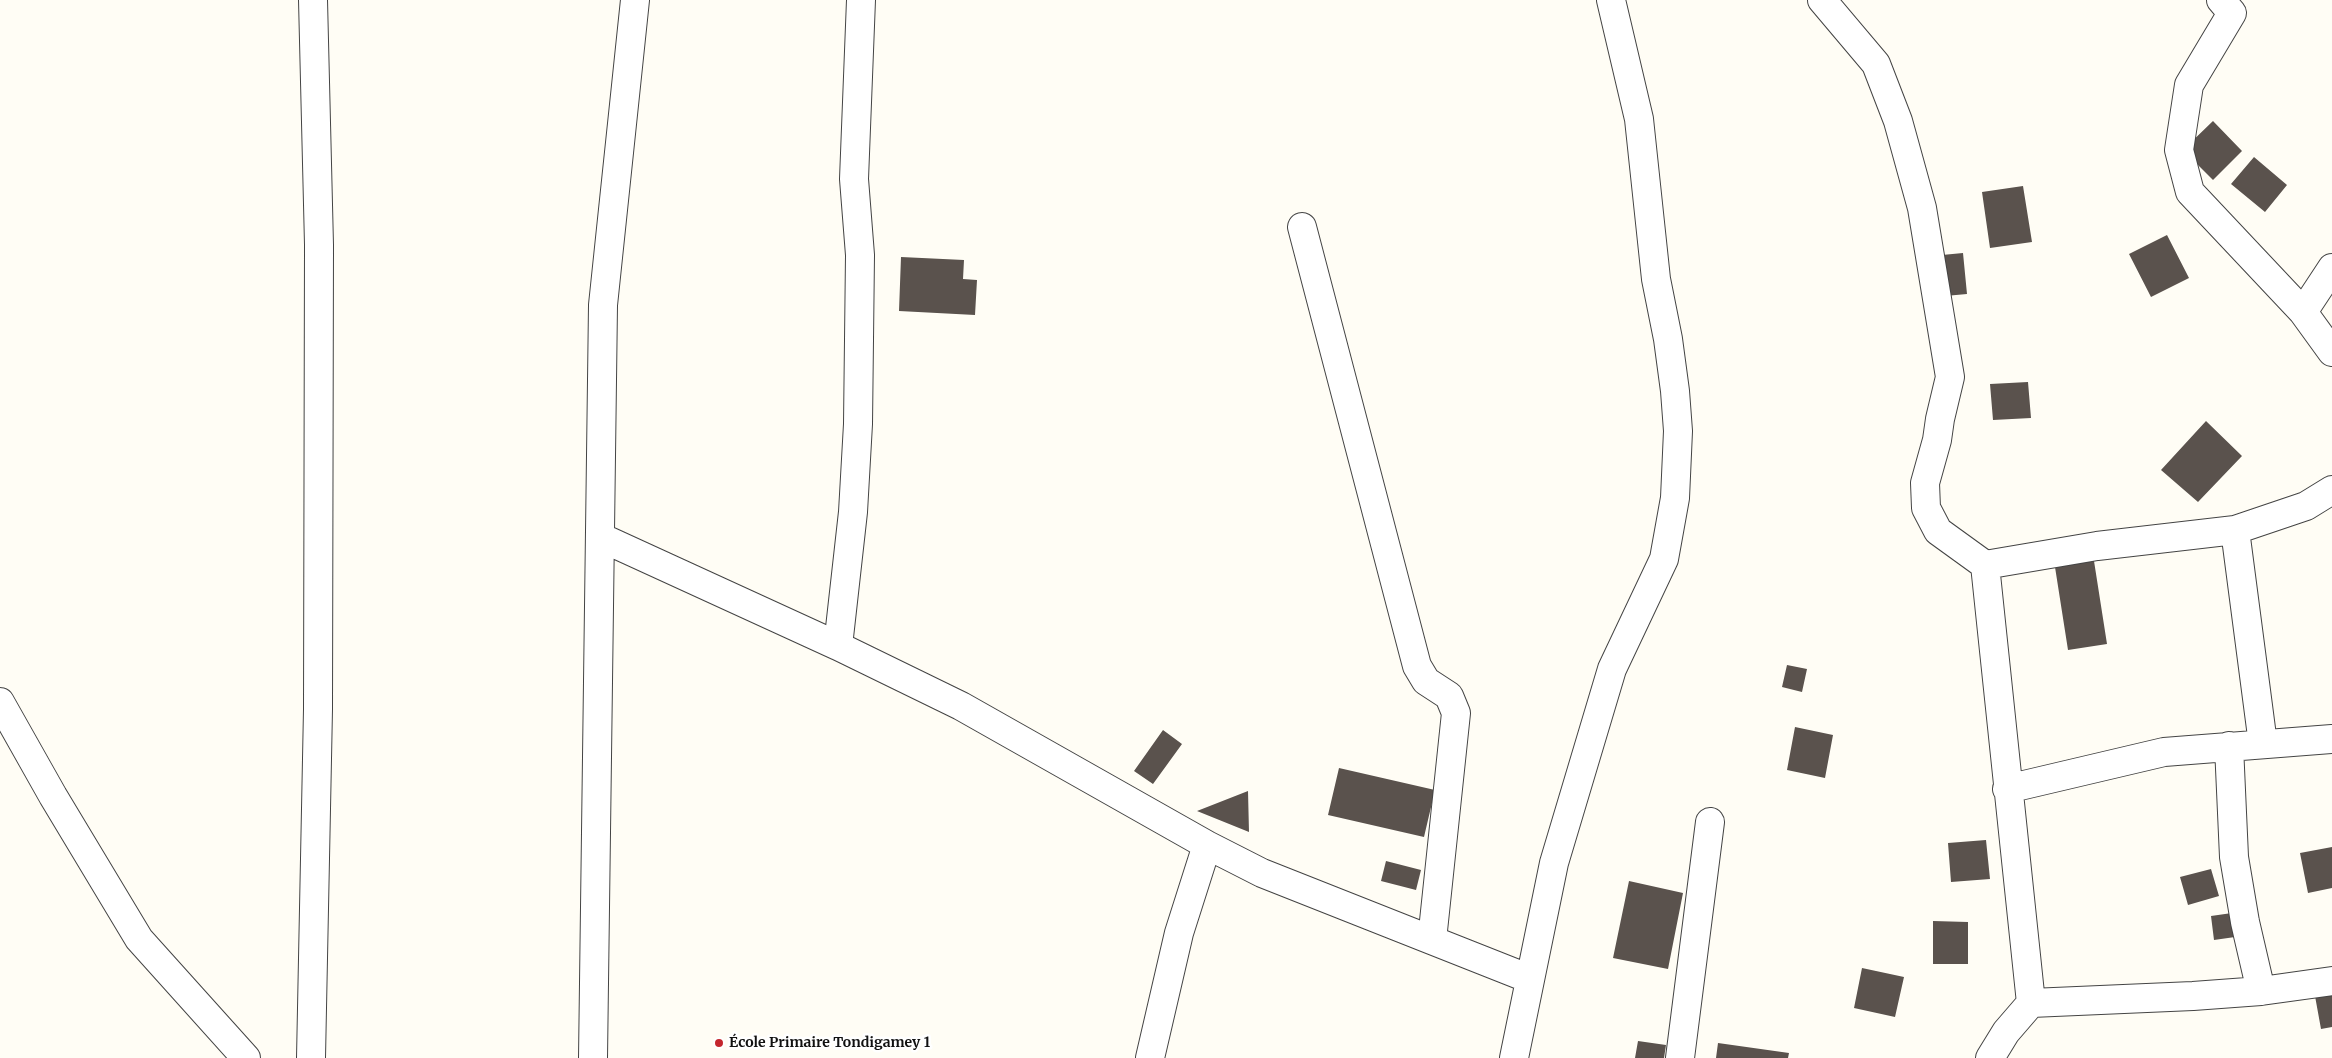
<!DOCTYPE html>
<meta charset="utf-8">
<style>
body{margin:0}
canvas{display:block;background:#fffdf5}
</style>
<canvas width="2332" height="1058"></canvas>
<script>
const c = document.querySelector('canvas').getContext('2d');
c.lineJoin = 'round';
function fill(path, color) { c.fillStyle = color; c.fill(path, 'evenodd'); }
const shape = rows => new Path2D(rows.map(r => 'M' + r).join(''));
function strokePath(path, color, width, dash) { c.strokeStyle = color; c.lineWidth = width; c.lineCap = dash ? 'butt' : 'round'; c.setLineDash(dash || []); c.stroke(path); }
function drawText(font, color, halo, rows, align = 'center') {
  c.font = font + ' Merriweather,serif'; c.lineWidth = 5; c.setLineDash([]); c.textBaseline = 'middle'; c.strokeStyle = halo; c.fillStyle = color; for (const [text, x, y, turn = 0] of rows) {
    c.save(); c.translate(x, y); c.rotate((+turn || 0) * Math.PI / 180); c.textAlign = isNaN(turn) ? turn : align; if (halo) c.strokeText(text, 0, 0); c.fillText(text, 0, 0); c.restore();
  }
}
fill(shape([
 [2213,121,2242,151,2213,180,2183,150],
 [2254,157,2287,185,2265,212,2231,184],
 [2023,186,2032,242,1990,248,1982,192],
 [2167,235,2189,278,2151,297,2129,254],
 [1963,253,1967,294,1945,296,1942,255],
 [901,257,964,260,963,279,977,280,975,315,899,311],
 [2028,382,2031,418,1993,420,1990,384],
 [2206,421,2242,456,2198,502,2161,470],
 [2094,561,2107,644,2068,650,2055,567],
 [1787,665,1807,669,1802,692,1782,687],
 [1795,727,1833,735,1825,778,1787,770],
 [1163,730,1182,744,1153,784,1134,771],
 [1339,768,1435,790,1424,837,1328,815],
 [1248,791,1249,832,1197,811],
 [1986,840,1990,879,1951,882,1948,843],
 [2332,847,2332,888,2308,893,2300,853],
 [1386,861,1421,870,1416,890,1381,881],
 [2211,869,2219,896,2188,905,2180,877],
 [1629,881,1683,893,1668,969,1613,958],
 [2232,913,2235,937,2214,940,2211,916],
 [1933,921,1968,922,1968,964,1933,964],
 [1862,968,1904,977,1895,1017,1854,1008],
 [2332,994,2332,1027,2321,1029,2315,996],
 [1638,1041,1666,1045,1664,1058,1635,1058],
 [1718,1043,1789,1053,1788,1058,1716,1058]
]), '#5a524d');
const street = shape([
 [1822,0,1876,64,1898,121,1922,208,1950,377,1940,419,1937,440,1925,483,1926,508,1938,531,1985,565,2097,546,2235,530,2306,506,2332,490],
 [2221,0,2232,13,2189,85,2179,150,2190,192,2303,312,2332,352],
 [1302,227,1417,666,1426,681,1449,696,1456,713,1432,940],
 [2303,312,2332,268],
 [2235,530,2263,744],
 [600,537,838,646,961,706,1207,845,1262,873,1530,979],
 [1985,565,2031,1003,2006,1032,1990,1058],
 [838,646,853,512,858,424,860,255,854,179,861,0],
 [0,702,53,796,139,939,246,1058],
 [2229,746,2234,857,2245,922,2261,991],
 [2007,789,2164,752,2332,739],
 [2031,1003,2193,996,2261,991,2332,981],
 [311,1058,318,709,319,245,313,0],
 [593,1058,603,305,635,0],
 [1150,1058,1179,933,1207,845],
 [1514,1058,1554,863,1612,669,1664,559,1675,498,1678,431,1675,391,1668,339,1656,279,1639,119,1611,0],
 [1680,1058,1710,822]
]);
strokePath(street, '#444', 30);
strokePath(street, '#fff', 28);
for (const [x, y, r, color] of [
 [719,1043,5,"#c4262e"]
]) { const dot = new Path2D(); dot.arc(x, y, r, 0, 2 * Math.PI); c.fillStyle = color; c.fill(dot); strokePath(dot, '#fff', 2); }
drawText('bold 14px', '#111', '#fff', [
 ["École Primaire Tondigamey 1",729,1043]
], 'left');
</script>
